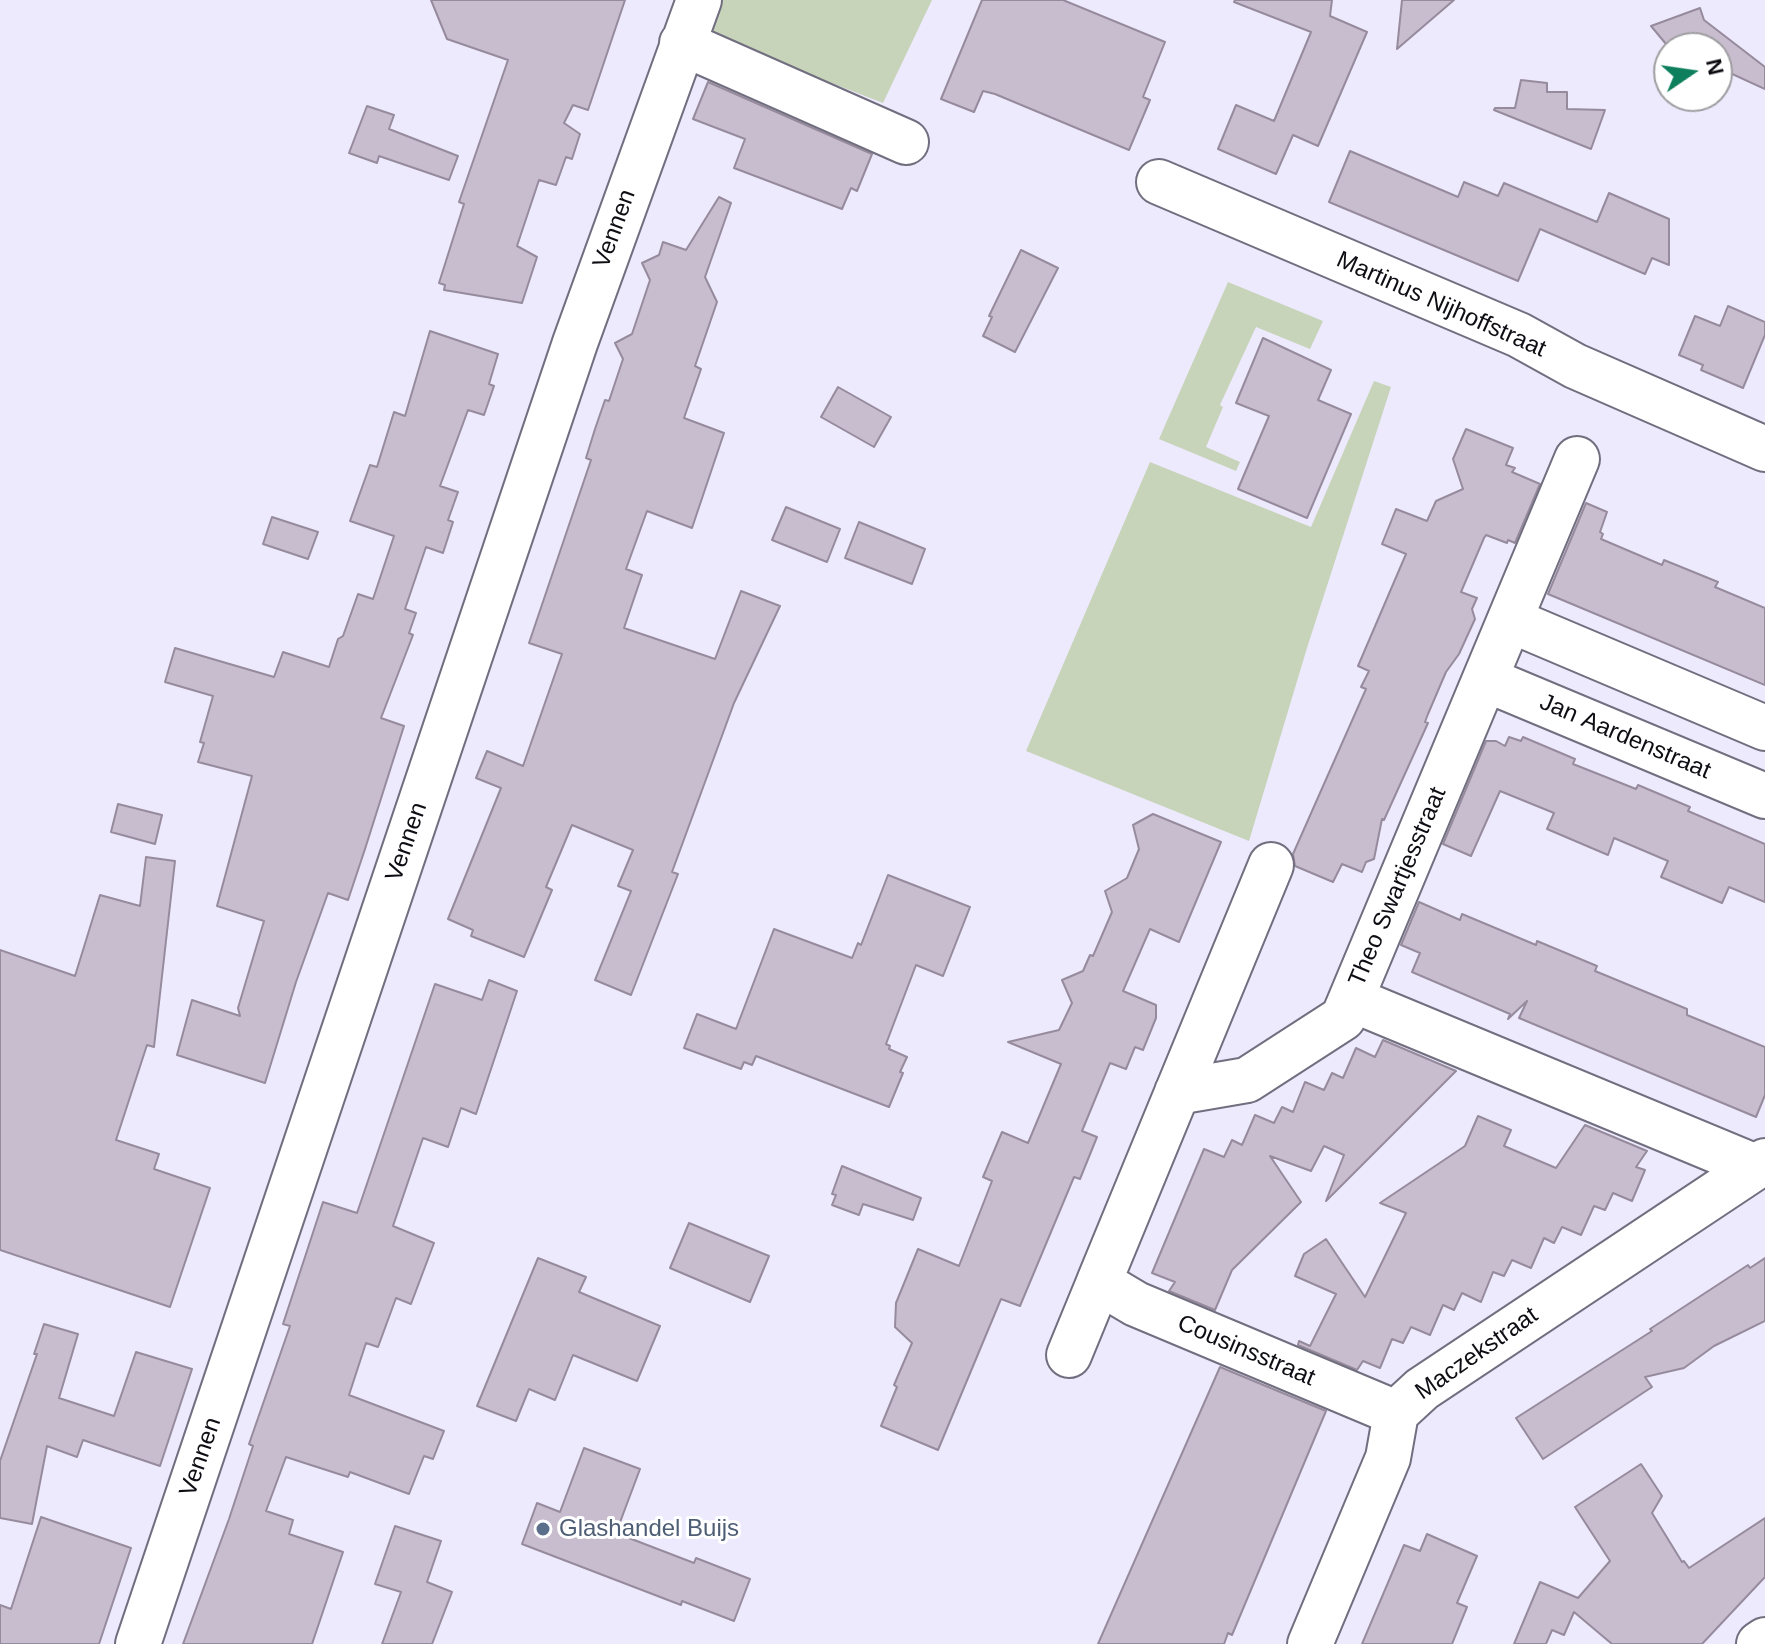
<!DOCTYPE html>
<style>
body{margin:0}
#map{position:relative;width:1765px;height:1644px;overflow:hidden;background:#eeeafe;font-family:Helvetica,sans-serif}
canvas{display:block}
.north{position:absolute;left:1653px;top:32px;width:80px;height:80px;box-sizing:border-box;background:#fff;border:2px solid #9f9ea1;border-radius:50%;rotate:77deg;font-size:22px;font-weight:700;line-height:32px;text-align:center;color:#0e0d13}
.north::after{content:'';display:block;margin:auto;width:28px;height:36px;background:#0e7f5c;clip-path:polygon(50% 0,100% 100%,50% 72%,0 100%)}
</style>
<div id="map">
<canvas width="1765" height="1644"></canvas>
<div class="north">N</div>
</div>
<script>
const c = document.querySelector('canvas').getContext('2d');
c.lineJoin = 'round';
function fill(path, color) { c.fillStyle = color; c.fill(path, 'evenodd'); }
const shape = rows => new Path2D(rows.map(r => 'M' + r).join(''));
function strokePath(path, color, width, dash) { c.strokeStyle = color; c.lineWidth = width; c.lineCap = dash ? 'butt' : 'round'; c.setLineDash(dash || []); c.stroke(path); }
function drawText(font, color, halo, rows, align = 'center') {
  c.font = font + ' Helvetica,sans-serif'; c.lineWidth = 6; c.setLineDash([]); c.textBaseline = 'middle'; c.strokeStyle = halo; c.fillStyle = color; for (const [text, x, y, turn = 0] of rows) {
    c.save(); c.translate(x, y); c.rotate((+turn || 0) * Math.PI / 180); c.textAlign = isNaN(turn) ? turn : align; if (halo) c.strokeText(text, 0, 0); c.fillText(text, 0, 0); c.restore();
  }
}
fill(shape([
 [722,0,932,0,883,103,708,35],
 [1228,282,1323,321,1310,349,1256,327,1220,405,1223,407,1206,447,1240,462,1236,471,1159,439],
 [1374,381,1391,387,1307,648,1249,841,1026,751,1150,462,1311,527]
]), '#c7d4ba');
const building = shape([
 [431,0,625,0,588,110,573,105,564,123,580,134,572,159,566,157,556,185,539,180,517,246,537,257,522,303,444,290,445,285,439,283,464,204,459,202,508,60,447,39,431,0],
 [982,0,1063,0,1165,42,1143,97,1150,100,1129,150,995,94,983,91,974,112,941,99,982,0],
 [1235,0,1332,0,1330,16,1367,32,1318,146,1293,135,1276,174,1218,149,1236,105,1274,121,1311,32,1234,2,1235,0],
 [1402,0,1454,0,1397,49,1402,0],
 [1700,8,1704,20,1765,67,1765,89,1717,67,1717,48,1674,48,1666,44,1651,26,1700,8],
 [1521,80,1547,83,1547,92,1567,92,1567,109,1605,110,1591,149,1494,110,1495,108,1515,108,1521,80],
 [708,82,872,154,857,191,851,188,842,209,734,168,745,139,693,119,708,82],
 [367,106,394,115,389,129,458,156,449,180,379,156,377,163,349,153,367,106],
 [1350,151,1458,197,1464,182,1498,196,1504,183,1597,222,1609,193,1669,219,1669,265,1652,258,1645,274,1540,229,1518,281,1329,202,1350,151],
 [719,197,731,203,705,277,717,302,695,366,701,369,684,418,724,433,692,528,647,511,626,569,642,575,624,628,715,659,741,591,780,606,734,703,672,872,678,874,631,995,595,980,631,891,618,886,633,850,572,825,546,887,552,890,524,957,471,936,473,930,448,919,501,788,476,778,487,751,523,766,562,654,529,643,591,460,586,458,595,429,605,400,609,401,623,359,615,343,632,334,650,280,642,263,659,255,663,242,686,250,719,197],
 [1021,250,1058,268,1015,352,983,336,992,317,989,316,1021,250],
 [1728,306,1765,322,1765,335,1743,388,1701,370,1703,365,1679,355,1695,316,1720,326,1728,306],
 [430,331,498,354,489,384,494,386,484,415,468,410,440,486,458,492,448,520,453,522,443,553,426,547,405,609,416,613,409,633,413,635,381,718,404,726,365,849,348,900,328,893,296,982,265,1083,177,1055,192,1000,240,1016,238,1008,264,921,217,906,252,776,198,762,204,743,200,742,213,696,165,682,175,648,274,677,283,652,329,667,338,639,343,636,358,594,373,599,394,536,350,521,370,465,377,467,394,412,405,416,430,331],
 [1263,338,1331,370,1318,400,1351,414,1307,518,1238,489,1269,416,1236,403,1263,338],
 [838,387,891,417,874,447,821,417,838,387],
 [1466,429,1513,448,1506,465,1515,468,1512,472,1540,484,1515,543,1508,540,1507,543,1486,535,1484,538,1461,592,1477,598,1472,609,1475,619,1459,654,1446,672,1428,714,1425,722,1428,723,1384,820,1382,819,1374,859,1366,862,1362,872,1342,864,1333,882,1295,866,1293,854,1366,689,1361,687,1369,671,1358,666,1406,554,1382,544,1396,509,1427,521,1436,501,1463,489,1453,459,1466,429],
 [1586,503,1607,512,1600,532,1603,534,1601,539,1662,565,1664,560,1718,582,1715,587,1765,608,1765,685,1548,594,1586,503],
 [786,507,840,529,827,562,772,540,786,507],
 [272,517,318,532,308,559,263,544,272,517],
 [859,522,925,549,912,584,845,558,859,522],
 [1509,737,1521,741,1523,737,1575,759,1573,764,1636,789,1638,785,1690,807,1688,811,1765,844,1765,902,1729,887,1722,903,1661,877,1668,861,1614,838,1608,855,1547,829,1554,813,1500,791,1471,856,1443,844,1486,741,1496,741,1505,746,1509,737],
 [118,804,162,815,155,844,111,832,118,804],
 [1153,814,1221,842,1179,942,1150,929,1123,991,1156,1005,1156,1018,1143,1050,1135,1047,1126,1069,1110,1063,1082,1131,1097,1137,1080,1179,1074,1177,1020,1306,1001,1299,938,1450,881,1426,897,1387,894,1385,912,1343,895,1327,896,1303,918,1249,959,1266,992,1181,983,1177,1002,1132,1028,1143,1061,1064,1008,1042,1059,1030,1072,1003,1062,980,1083,971,1090,955,1093,956,1112,912,1105,891,1127,878,1139,849,1133,825,1153,814],
 [146,857,175,861,154,1047,147,1045,116,1140,159,1154,154,1169,210,1188,170,1307,0,1250,0,950,75,976,100,895,140,906,146,857],
 [888,875,970,907,943,976,916,965,886,1044,890,1046,889,1049,907,1057,900,1072,903,1073,889,1107,756,1056,752,1065,744,1062,741,1069,684,1048,697,1014,736,1029,774,929,852,958,858,943,861,945,888,875],
 [1419,902,1460,920,1462,914,1536,945,1537,941,1597,966,1595,971,1687,1009,1687,1015,1765,1047,1765,1095,1756,1117,1519,1018,1527,1001,1508,1019,1510,1014,1412,972,1420,953,1401,945,1419,902],
 [489,980,517,991,476,1114,461,1108,448,1147,423,1138,393,1226,434,1243,411,1304,396,1298,378,1347,366,1343,349,1395,444,1431,433,1459,424,1456,409,1494,350,1472,348,1477,286,1457,266,1511,293,1520,289,1534,343,1552,312,1644,183,1644,229,1519,253,1446,249,1444,290,1326,283,1324,323,1202,357,1213,435,984,482,1000,489,980],
 [1383,1040,1456,1071,1326,1201,1344,1155,1324,1146,1311,1171,1270,1156,1301,1202,1232,1270,1215,1310,1169,1291,1175,1282,1152,1273,1204,1149,1224,1157,1232,1140,1242,1145,1255,1115,1274,1123,1282,1107,1293,1112,1305,1082,1324,1090,1332,1073,1343,1078,1356,1048,1375,1057,1383,1040],
 [1478,1116,1511,1130,1504,1146,1556,1168,1585,1125,1647,1151,1636,1167,1645,1170,1632,1201,1613,1193,1605,1210,1594,1206,1581,1235,1562,1227,1554,1243,1544,1238,1531,1268,1512,1260,1504,1276,1493,1272,1481,1302,1462,1293,1454,1310,1443,1305,1430,1335,1411,1327,1403,1343,1392,1339,1380,1368,1363,1361,1357,1370,1298,1345,1299,1341,1310,1346,1336,1294,1295,1276,1304,1254,1326,1239,1365,1297,1406,1213,1380,1203,1465,1146,1478,1116],
 [842,1166,921,1198,913,1220,863,1204,859,1215,832,1205,836,1195,832,1194,842,1166],
 [689,1223,769,1256,750,1302,670,1268,689,1223],
 [538,1258,586,1277,579,1292,660,1326,637,1381,573,1355,555,1400,529,1389,516,1421,477,1406,538,1258],
 [1765,1258,1765,1321,1714,1346,1684,1368,1645,1377,1652,1387,1543,1459,1516,1418,1652,1331,1650,1329,1748,1265,1750,1268,1765,1258],
 [44,1324,78,1334,59,1398,114,1416,136,1352,192,1369,160,1466,83,1440,77,1457,47,1446,32,1524,0,1518,0,1461,37,1354,34,1354,44,1324],
 [1220,1367,1326,1411,1232,1635,1228,1633,1224,1644,1098,1644,1220,1367],
 [584,1448,640,1469,616,1533,694,1563,696,1558,750,1579,734,1621,682,1601,681,1605,522,1544,537,1503,560,1512,584,1448],
 [1641,1464,1662,1496,1652,1513,1682,1562,1684,1561,1689,1568,1765,1518,1765,1577,1702,1644,1612,1644,1574,1612,1564,1635,1552,1630,1546,1644,1514,1644,1540,1582,1578,1598,1610,1561,1575,1507,1641,1464],
 [41,1517,131,1548,99,1644,0,1644,0,1605,11,1609,41,1517],
 [395,1526,441,1541,427,1582,452,1592,432,1644,382,1644,401,1592,375,1584,395,1526],
 [1427,1534,1477,1556,1457,1603,1467,1607,1452,1644,1362,1644,1404,1545,1420,1551,1427,1534]
]);
fill(building, '#c8bdce');
strokePath(building, '#968b9c', 2);
const minor = shape([
 [682,43,906,142],
 [1159,182,1519,335,1575,366,1765,449],
 [1577,459,1351,999,1756,1167],
 [1510,620,1765,728],
 [1485,679,1765,796],
 [1271,865,1099,1282,1136,1304,1396,1413],
 [1177,1092,1247,1080,1343,1018,1351,999],
 [1069,1355,1099,1282],
 [138,1644,575,343,699,0],
 [1310,1644,1388,1458,1396,1413,1422,1389,1765,1161],
 [1759,1644,1765,1640]
]);
strokePath(minor, '#716e7f', 48);
strokePath(minor, '#fff', 44);
for (const [x, y, r, color] of [
 [543,1529,8,"#5c6f8a"]
]) { const dot = new Path2D(); dot.arc(x, y, r, 0, 2 * Math.PI); c.fillStyle = color; c.fill(dot); strokePath(dot, '#fff', 3); }
drawText('24px', '#0e0d13', '#fff', [
 ["Vennen",615,229,-70],
 ["Martinus Nijhoffstraat",1441,305,24],
 ["Jan Aardenstraat",1625,737,23],
 ["Vennen",407,842,-71],
 ["Theo Swartjesstraat",1398,887,-67],
 ["Cousinsstraat",1246,1351,23],
 ["Maczekstraat",1477,1354,-35],
 ["Vennen",201,1457,-71]
]);
drawText('24px', '#4e5e75', '#fff', [
 ["Glashandel Buijs",559,1529]
], 'left');
</script>
